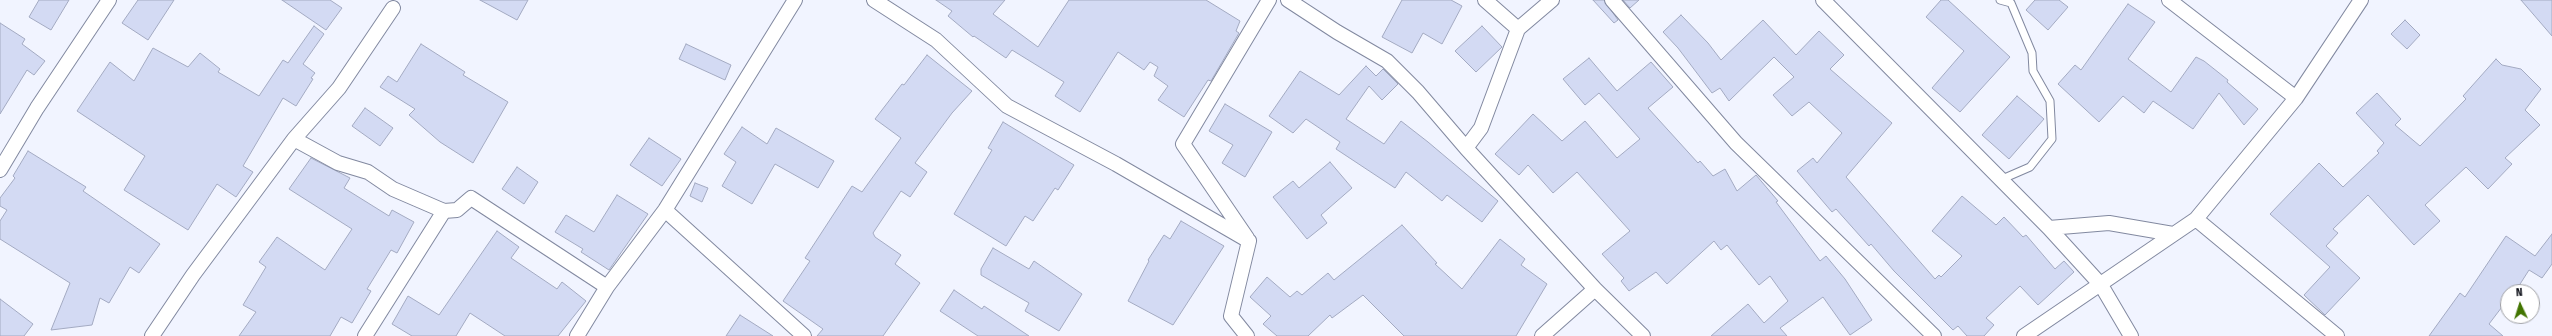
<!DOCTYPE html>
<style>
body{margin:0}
#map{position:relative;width:2552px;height:336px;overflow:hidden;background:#f1f4ff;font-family:"Fira Sans Condensed",sans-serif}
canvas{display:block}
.north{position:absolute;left:2500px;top:284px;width:40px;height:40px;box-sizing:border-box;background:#fff;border:1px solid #9e9fa3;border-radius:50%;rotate:356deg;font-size:11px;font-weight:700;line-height:16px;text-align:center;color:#0d0f18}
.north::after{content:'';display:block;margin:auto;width:14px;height:18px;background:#427500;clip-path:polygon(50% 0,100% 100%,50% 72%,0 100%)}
</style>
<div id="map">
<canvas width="2552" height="336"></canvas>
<div class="north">N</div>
</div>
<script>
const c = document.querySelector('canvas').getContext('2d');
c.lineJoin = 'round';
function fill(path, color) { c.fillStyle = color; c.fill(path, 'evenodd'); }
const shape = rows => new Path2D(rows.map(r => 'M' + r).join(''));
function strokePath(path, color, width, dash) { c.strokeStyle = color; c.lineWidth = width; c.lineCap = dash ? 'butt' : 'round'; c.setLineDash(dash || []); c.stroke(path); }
const building = shape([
 [39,0,69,0,51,30,29,17,39,0],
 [138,0,174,0,148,40,122,23,138,0],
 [282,0,330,0,342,8,326,30,282,0],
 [480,0,528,0,517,20,480,0],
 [936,0,1005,0,993,14,1038,47,1069,0,1206,0,1240,21,1236,31,1239,33,1211,81,1208,80,1184,117,1158,100,1168,86,1154,76,1158,67,1150,62,1144,70,1118,52,1080,112,1055,96,1064,82,1012,50,1006,58,974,36,973,37,948,16,952,11,936,0],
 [1402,0,1451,0,1462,6,1442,44,1423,33,1412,53,1382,37,1402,0],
 [1593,0,1604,0,1618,20,1614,23,1593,0],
 [1623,0,1639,0,1630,8,1623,0],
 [1941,0,1948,0,2010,57,1960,112,1932,88,1964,51,1926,17,1941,0],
 [2035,0,2059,0,2068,7,2048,30,2026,10,2035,0],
 [2521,0,2552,0,2552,36,2521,0],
 [2128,4,2155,22,2128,59,2171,92,2196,57,2204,61,2228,80,2227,82,2258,109,2244,125,2219,93,2193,129,2153,101,2144,113,2123,96,2099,122,2058,84,2075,65,2081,70,2128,4],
 [1681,15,1708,43,1721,60,1763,20,1796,55,1819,31,1844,55,1830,69,1892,123,1846,177,1935,279,1939,275,1941,277,1962,256,1932,231,1962,196,1996,225,2004,217,2023,237,2026,235,2055,269,2064,261,2074,272,2038,305,2020,286,1986,318,1994,325,1984,336,1967,336,1958,326,1953,330,1894,271,1871,244,1869,246,1836,209,1832,212,1797,171,1813,158,1817,163,1842,133,1809,102,1792,116,1773,95,1794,77,1774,57,1729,101,1720,88,1712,93,1678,48,1663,32,1681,15],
 [2405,20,2420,35,2407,49,2391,34,2405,20],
 [0,23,25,39,22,44,45,61,34,75,27,70,0,114,0,23],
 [314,26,324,34,303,64,315,73,311,78,313,79,296,106,283,98,243,166,253,172,236,197,217,184,188,230,124,190,145,156,77,111,110,62,134,81,153,48,188,67,200,53,220,69,218,72,259,96,283,60,288,63,314,26],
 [1482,26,1502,47,1476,72,1455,51,1482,26],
 [421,44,465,72,463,75,508,102,473,163,440,142,409,115,415,109,380,87,388,76,397,82,421,44],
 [686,44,731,65,725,80,679,59,686,44],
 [927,55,972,91,952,113,915,163,927,172,910,197,901,191,873,233,875,237,901,255,895,264,920,283,883,336,817,336,823,329,783,301,810,261,805,258,852,186,862,192,901,138,875,119,902,84,904,85,927,55],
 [1589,58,1617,91,1651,62,1673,87,1648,108,1698,163,1700,161,1713,176,1725,169,1737,191,1756,175,1778,201,1776,202,1820,261,1826,256,1845,279,1872,320,1850,335,1823,297,1780,328,1787,336,1711,336,1748,304,1764,323,1788,301,1770,276,1759,285,1727,245,1721,250,1714,241,1667,284,1656,272,1629,291,1621,281,1624,278,1602,254,1630,231,1577,172,1553,193,1528,165,1519,175,1495,154,1533,114,1562,141,1585,121,1617,158,1640,139,1599,93,1585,105,1563,79,1589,58],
 [2496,59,2502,65,2521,69,2541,89,2525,110,2540,125,2505,158,2512,164,2488,189,2466,167,2425,205,2440,221,2414,245,2368,195,2333,229,2338,233,2326,246,2360,278,2325,315,2304,295,2330,267,2270,214,2319,163,2343,187,2379,153,2377,151,2384,143,2356,113,2377,93,2401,119,2395,125,2420,146,2466,99,2463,96,2496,59],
 [1366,66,1376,76,1383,69,1398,84,1382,100,1369,86,1346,119,1384,144,1401,121,1428,142,1498,201,1482,222,1447,195,1442,201,1406,172,1395,188,1336,149,1340,142,1306,119,1293,133,1269,116,1300,71,1339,95,1366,66],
 [2017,96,2044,119,2009,159,1982,135,2017,96],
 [1225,104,1272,132,1245,177,1222,163,1233,145,1209,131,1225,104],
 [365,108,393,128,380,146,352,126,365,108],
 [1003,122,1074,165,1058,190,1055,188,1033,221,1025,216,1006,246,954,214,992,150,988,148,1003,122],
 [742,127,767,144,776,128,834,161,818,188,775,164,752,204,722,186,736,162,724,154,742,127],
 [649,138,681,159,662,186,630,165,649,138],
 [28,151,86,187,83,191,160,244,139,273,130,267,109,303,100,298,92,325,51,330,70,283,0,239,0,221,7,210,0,206,0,198,15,178,13,176,28,151],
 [311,158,350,178,344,188,389,216,392,210,414,222,397,253,391,250,367,289,371,291,352,323,341,317,330,336,239,336,256,312,243,305,266,267,259,262,277,237,325,270,352,229,289,189,311,158],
 [1330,162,1352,188,1321,215,1327,223,1307,239,1273,197,1293,181,1299,188,1330,162],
 [517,167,538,182,524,204,502,189,517,167],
 [695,183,708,188,702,202,690,196,695,183],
 [617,195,648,214,609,270,581,252,583,249,555,232,566,215,594,232,617,195],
 [1181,221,1224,246,1173,325,1128,301,1149,261,1148,260,1164,235,1170,239,1181,221],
 [1402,225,1437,263,1435,264,1462,289,1500,239,1525,259,1521,265,1547,284,1516,336,1404,336,1363,295,1332,318,1330,315,1308,336,1277,336,1263,324,1271,316,1250,297,1267,277,1290,297,1297,291,1302,295,1328,273,1334,280,1402,225],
 [497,231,519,247,511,258,557,289,562,282,586,301,558,336,505,336,470,313,456,336,412,336,392,324,408,296,439,315,497,231],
 [2552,234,2552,264,2542,278,2529,270,2515,292,2508,292,2508,299,2489,324,2503,336,2429,336,2460,293,2465,297,2506,236,2535,256,2552,234],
 [993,248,1029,269,1034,261,1082,294,1059,331,1025,311,1029,303,981,275,981,269,993,248],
 [954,290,982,309,984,306,1029,336,978,336,940,311,954,290],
 [0,299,33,324,24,336,0,336,0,299],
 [740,315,773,336,726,336,740,315]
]);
fill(building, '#d3daf3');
strokePath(building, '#a3aac2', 1);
const service = shape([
 [2000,0,2011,3,2032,53,2033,71,2050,101,2052,139,2030,167,2000,180]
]);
const minor = shape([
 [874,0,936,40,1007,106,1116,164,1249,241,1231,316,1247,336],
 [1288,0,1337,32,1387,61,1418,92,1466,148],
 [1485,0,1518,29],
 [1552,0,1518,29,1481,128,1466,148,1595,289,1643,336],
 [1612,0,1736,143,1934,336],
 [1823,0,2049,228,2101,285,2131,336],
 [2169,0,2296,98],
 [294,139,338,163,368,172,393,189,444,211,457,210,471,198,607,287],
 [0,170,37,108,109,0],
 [665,210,804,336],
 [2196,219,2337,336],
 [2049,228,2109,223,2173,234],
 [1247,238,1183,144,1269,0],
 [152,336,193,275,294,139,339,88,393,8],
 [365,336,444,211],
 [577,336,607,287,665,210,795,0],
 [1542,336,1595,289],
 [2024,336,2196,219,2296,98,2361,0]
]);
strokePath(service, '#8289a0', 9);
strokePath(minor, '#8289a0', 16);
strokePath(service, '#fff', 7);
strokePath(minor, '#fff', 14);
</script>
